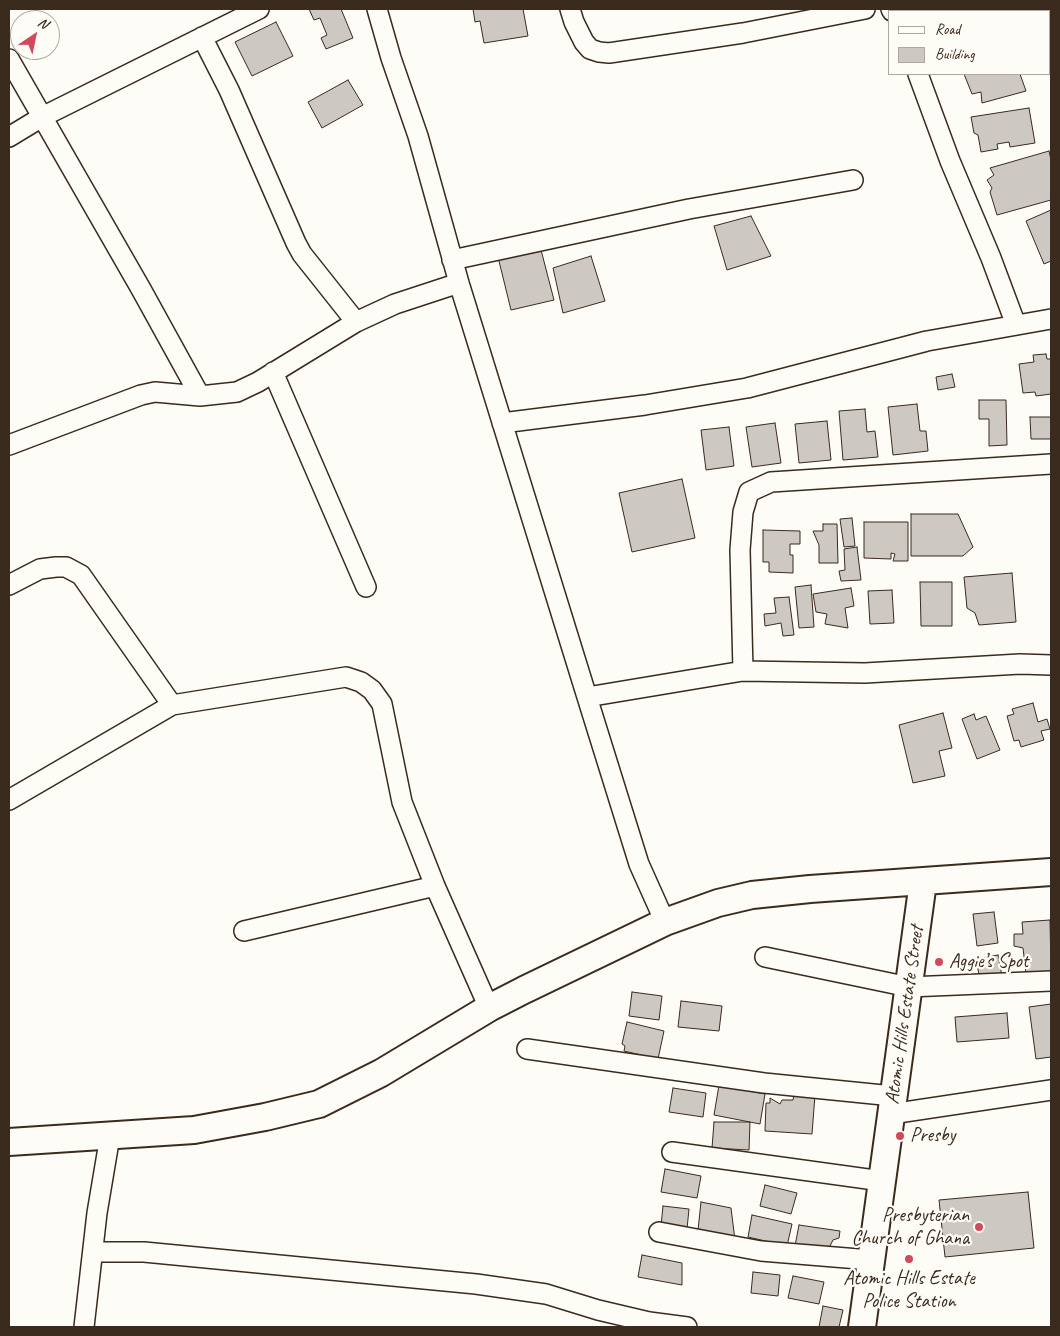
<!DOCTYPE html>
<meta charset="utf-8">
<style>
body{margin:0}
#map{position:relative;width:1060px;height:1336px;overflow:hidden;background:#fdfcf7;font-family:Caveat,sans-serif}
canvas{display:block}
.frame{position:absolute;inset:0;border:10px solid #3b2a1e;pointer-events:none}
.legend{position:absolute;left:888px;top:10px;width:162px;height:65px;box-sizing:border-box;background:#fdfcf7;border:1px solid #afa8a0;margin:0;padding:6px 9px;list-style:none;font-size:15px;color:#3b2a1e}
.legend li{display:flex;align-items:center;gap:10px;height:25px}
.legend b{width:25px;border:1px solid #afa8a0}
.north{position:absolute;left:10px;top:10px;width:50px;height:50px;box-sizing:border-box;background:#fdfcf7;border:1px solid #afa8a0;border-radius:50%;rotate:34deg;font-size:14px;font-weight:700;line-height:20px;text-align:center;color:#3b2a1e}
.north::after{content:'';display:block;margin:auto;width:18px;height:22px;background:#d1495b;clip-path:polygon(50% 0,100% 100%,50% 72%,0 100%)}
</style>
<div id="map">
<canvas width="1060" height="1336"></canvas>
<div class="frame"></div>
<ul class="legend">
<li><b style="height:6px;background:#fdfcf7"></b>Road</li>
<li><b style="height:14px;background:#cdc8c2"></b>Building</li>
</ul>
<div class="north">N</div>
</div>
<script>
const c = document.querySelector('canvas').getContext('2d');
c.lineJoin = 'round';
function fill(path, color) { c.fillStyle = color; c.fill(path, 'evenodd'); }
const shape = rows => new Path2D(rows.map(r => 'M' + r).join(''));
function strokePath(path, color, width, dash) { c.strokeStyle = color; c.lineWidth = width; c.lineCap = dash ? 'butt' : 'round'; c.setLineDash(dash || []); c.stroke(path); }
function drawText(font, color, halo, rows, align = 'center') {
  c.font = font + ' Caveat,sans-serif'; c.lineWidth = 4.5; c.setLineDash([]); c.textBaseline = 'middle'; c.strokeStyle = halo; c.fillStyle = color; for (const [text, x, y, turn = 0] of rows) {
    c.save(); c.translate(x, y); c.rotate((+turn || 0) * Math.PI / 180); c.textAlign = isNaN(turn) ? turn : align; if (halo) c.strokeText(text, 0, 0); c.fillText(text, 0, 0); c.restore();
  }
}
const building = shape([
 [309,9,341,9,353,38,326,49,321,38,327,35,320,18,314,20,309,9],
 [473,9,523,9,528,36,484,43,480,21,475,22,473,9],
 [276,22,293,56,252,76,235,42,276,22],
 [964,74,1020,74,1026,91,982,103,981,92,972,94,964,74],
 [348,80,363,105,322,128,308,102,348,80],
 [1029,108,1035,143,1010,147,1009,142,997,144,998,149,981,152,978,135,974,133,971,117,1029,108],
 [1049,151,1051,160,1051,200,997,215,990,192,992,188,987,180,994,175,990,168,1049,151],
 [1051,210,1051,261,1044,264,1026,221,1051,210],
 [751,216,771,256,727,270,714,226,751,216],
 [540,246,554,300,511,310,498,257,540,246],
 [591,256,605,301,563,313,553,268,591,256],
 [1046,354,1047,359,1051,359,1051,394,1036,396,1035,392,1023,393,1019,364,1034,362,1033,355,1046,354],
 [952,374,955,387,938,390,936,377,952,374],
 [979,400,1006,400,1007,445,989,446,989,419,979,419,979,400],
 [917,404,920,431,926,431,928,451,893,455,888,407,917,404],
 [865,409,867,432,875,431,878,457,843,460,839,411,865,409],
 [1030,417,1051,417,1051,439,1031,439,1030,417],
 [827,421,831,460,799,463,795,424,827,421],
 [775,423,781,463,752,467,746,427,775,423],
 [729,427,734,466,706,470,701,430,729,427],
 [682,479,695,538,632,552,619,493,682,479],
 [911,514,958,514,973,547,963,556,911,556,911,514],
 [852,518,855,546,844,547,840,519,852,518],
 [864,522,908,522,908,561,893,561,895,554,891,553,891,559,864,558,864,522],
 [823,524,837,524,838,563,819,563,819,545,813,531,823,531,823,524],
 [763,530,800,531,800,544,790,544,790,555,793,555,793,573,769,572,769,562,763,562,763,530],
 [857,547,861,580,841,581,839,571,845,570,844,549,857,547],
 [1012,573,1016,622,979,625,975,613,967,608,964,577,1012,573],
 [920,582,952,582,952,626,921,626,920,582],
 [811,585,814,627,799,628,795,587,811,585],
 [851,588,854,606,845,608,848,628,825,624,827,614,816,612,813,594,851,588],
 [892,590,894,623,870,624,868,591,892,590],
 [789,597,794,635,783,636,781,623,765,626,764,614,776,613,774,598,789,597],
 [1033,703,1038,722,1047,719,1050,729,1041,731,1044,740,1021,747,1019,740,1014,741,1007,716,1014,714,1012,709,1033,703],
 [943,713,952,748,939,751,945,776,913,783,899,725,943,713],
 [974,714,976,720,986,716,1000,750,977,759,962,719,974,714],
 [994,912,998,943,977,946,973,914,994,912],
 [1050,920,1051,971,1026,974,1023,948,1014,946,1014,934,1023,934,1022,922,1050,920],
 [998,955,1002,976,980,980,976,959,998,955],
 [632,992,662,996,659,1020,629,1016,632,992],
 [681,1001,722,1006,719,1031,678,1027,681,1001],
 [1051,1004,1051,1057,1036,1059,1029,1007,1051,1004],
 [1007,1013,1009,1038,957,1042,955,1017,1007,1013],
 [627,1022,664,1031,658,1059,624,1051,625,1046,622,1044,627,1022],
 [719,1085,765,1094,760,1124,714,1115,719,1085],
 [673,1088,706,1093,703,1117,669,1112,673,1088],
 [794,1094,815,1095,812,1134,765,1131,766,1103,770,1103,770,1098,780,1104,782,1100,793,1100,794,1094],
 [714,1122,750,1122,749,1150,712,1148,714,1122],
 [665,1169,701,1176,697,1198,661,1192,665,1169],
 [765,1185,797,1193,791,1214,760,1206,765,1185],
 [1028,1192,1034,1248,945,1257,939,1200,1028,1192],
 [701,1202,731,1208,735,1240,698,1230,701,1202],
 [663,1206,689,1209,687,1229,661,1226,663,1206],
 [752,1215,792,1224,787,1246,748,1237,752,1215],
 [799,1225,840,1231,839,1238,833,1240,827,1252,795,1246,799,1225],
 [642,1255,682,1263,682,1285,638,1277,642,1255],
 [753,1272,780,1275,778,1296,751,1293,753,1272],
 [793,1276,824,1282,819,1304,788,1298,793,1276],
 [823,1306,843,1310,839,1327,819,1327,823,1306]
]);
fill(building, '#cdc8c2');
strokePath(building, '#3b2a1e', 1);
const street = shape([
 [377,9,391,58,418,136,459,283,587,697,639,864,665,922],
 [570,9,574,22,584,42,590,49,599,52,609,53,743,33,865,9],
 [891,9,892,11],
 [202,37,229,90,296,243,302,254,356,322],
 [9,59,141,289,200,396],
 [918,74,950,161,991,258,1016,325],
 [9,137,42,117,259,9],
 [452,260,689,209,853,180],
 [273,372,366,587],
 [502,423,645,405,747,388,927,341,1051,319],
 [9,445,141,395,155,392,200,396,237,392,258,382,356,322,395,304,459,283],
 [9,585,40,569,56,567,66,567,81,575,172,705],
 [743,671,740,550,743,512,749,492,771,482,1051,464],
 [587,697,743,671,865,673,1020,664,1051,665],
 [9,800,172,705,346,677,361,682,372,690,382,704,402,802,435,886,489,1008],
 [244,931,435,886],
 [765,957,909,987,1051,981],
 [527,1049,764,1083,893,1096],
 [891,1114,1051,1090],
 [672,1152,882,1181],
 [659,1232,761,1251,871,1260],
 [94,1252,144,1252,476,1284,546,1294,598,1310,649,1322,687,1327],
 [84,1327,97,1213,110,1136]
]);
const secondary = shape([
 [9,1142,194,1130,265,1117,319,1104,381,1073,489,1008,524,990,665,922,718,903,752,895,810,889,1051,872],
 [862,1327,923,882]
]);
strokePath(street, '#3b2a1e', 22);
strokePath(secondary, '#3b2a1e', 30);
strokePath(street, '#fdfcf7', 19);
strokePath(secondary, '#fdfcf7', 26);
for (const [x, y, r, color] of [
 [939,962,5,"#d1495b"],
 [900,1136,5,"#d1495b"],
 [979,1227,5,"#d1495b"],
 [909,1259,5,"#d1495b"]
]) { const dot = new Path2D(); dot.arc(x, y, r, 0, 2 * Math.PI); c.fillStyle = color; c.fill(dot); strokePath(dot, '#fdfcf7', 2); }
drawText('20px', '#3b2a1e', '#fdfcf7', [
 ["Aggie’s Spot",949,962],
 ["Presby",910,1136],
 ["Presbyterian",969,1216,"right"],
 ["Church of Ghana",969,1239,"right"],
 ["Atomic Hills Estate",909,1279,"center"],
 ["Police Station",909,1302,"center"]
], 'left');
drawText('20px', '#3b2a1e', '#fdfcf7', [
 ["Atomic Hills Estate Street",905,1015,-82]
]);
</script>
